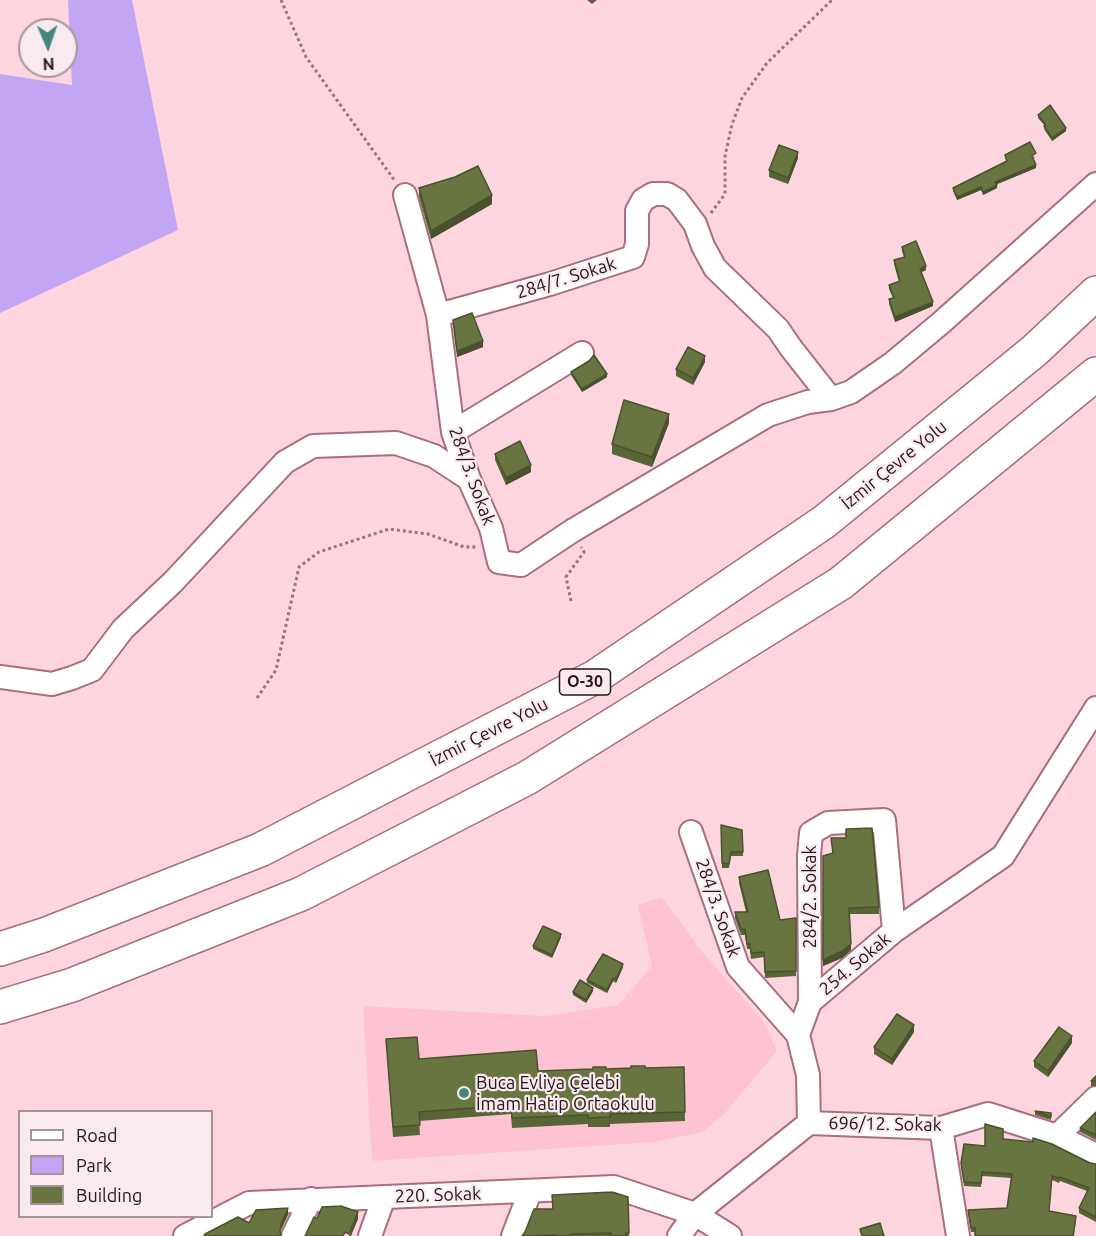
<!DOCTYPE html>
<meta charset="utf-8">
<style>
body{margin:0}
#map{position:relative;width:1096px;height:1236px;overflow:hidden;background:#fdd5df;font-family:Ubuntu,sans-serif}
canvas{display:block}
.legend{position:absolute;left:18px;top:1110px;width:195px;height:108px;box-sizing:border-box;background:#f8eaee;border:2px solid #a69499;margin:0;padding:8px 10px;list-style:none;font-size:18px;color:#2a131a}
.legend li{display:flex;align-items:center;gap:12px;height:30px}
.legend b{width:30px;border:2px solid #a69499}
.north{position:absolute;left:18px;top:18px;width:60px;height:60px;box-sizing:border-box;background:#f8eaee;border:2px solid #a69499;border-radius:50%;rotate:178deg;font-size:16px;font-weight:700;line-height:24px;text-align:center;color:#2a131a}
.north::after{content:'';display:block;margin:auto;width:21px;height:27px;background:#43877b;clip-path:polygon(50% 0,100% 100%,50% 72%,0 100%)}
</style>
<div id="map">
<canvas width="1096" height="1236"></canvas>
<ul class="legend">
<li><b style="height:8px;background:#fff"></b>Road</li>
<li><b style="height:16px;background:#c2a6f3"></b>Park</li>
<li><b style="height:16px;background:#687540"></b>Building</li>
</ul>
<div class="north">N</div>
</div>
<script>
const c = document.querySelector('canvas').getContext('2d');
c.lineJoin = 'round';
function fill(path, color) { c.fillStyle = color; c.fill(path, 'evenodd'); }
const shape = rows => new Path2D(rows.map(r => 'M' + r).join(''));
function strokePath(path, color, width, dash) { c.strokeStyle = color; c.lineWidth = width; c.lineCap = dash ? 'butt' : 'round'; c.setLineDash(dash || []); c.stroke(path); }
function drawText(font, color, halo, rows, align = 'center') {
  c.font = font + ' Ubuntu,sans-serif'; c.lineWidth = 4.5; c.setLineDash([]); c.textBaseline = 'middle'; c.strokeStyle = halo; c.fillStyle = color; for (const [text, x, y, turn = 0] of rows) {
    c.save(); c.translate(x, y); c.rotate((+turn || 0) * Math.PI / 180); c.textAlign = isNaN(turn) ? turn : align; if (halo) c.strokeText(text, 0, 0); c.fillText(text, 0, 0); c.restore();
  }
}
fill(shape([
 [662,897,700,949,763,1021,777,1051,725,1113,703,1132,654,1142,372,1161,363,1006,545,1016,618,1005,652,966,638,905]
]), '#fec3d3');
fill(shape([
 [68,0,132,0,178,230,0,313,0,74,72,85]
]), '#c2a6f3');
const minor = shape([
 [405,195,438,315,453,432,469,479,491,528,499,562,521,565,572,531,768,415,808,402,831,399,851,392,893,363,942,322,1096,184],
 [438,315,550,284,633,257,637,244,637,211,643,200,653,194,667,194,677,200,695,224,703,246,715,268,778,329,791,348,831,399],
 [453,432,582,353],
 [0,677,52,684,72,678,92,670,123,629,173,582,285,462,313,446,396,443,434,456,469,479],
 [691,832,738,967,798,1035],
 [810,1002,809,855,811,833,828,823,884,820,894,931],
 [809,1123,941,1128,988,1114,1057,1136,1096,1155],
 [941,1128,958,1236],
 [1057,1136,1096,1098],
 [185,1236,249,1203,614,1187,695,1214,730,1236],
 [293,1236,311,1199],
 [370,1236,384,1197],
 [513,1236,530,1192],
 [679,1236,695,1214,809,1123,808,1075,798,1035,810,1002,894,931,1003,856,1096,708]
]);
const highway = shape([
 [0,949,44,935,260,850,595,677,824,522,1034,351,1096,293],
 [0,1007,72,985,301,894,527,778,841,583,1096,374]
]);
strokePath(minor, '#a96e7f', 26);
strokePath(highway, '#a96e7f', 36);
strokePath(shape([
 [281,0,306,57,395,181],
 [711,213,725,194,725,156,732,124,742,98,767,63,832,0],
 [571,601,566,577,584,552,581,547],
 [257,698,276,670,299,567,319,552,389,529,428,534,464,547,476,547]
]), '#95757e', 3, [3, 3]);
strokePath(minor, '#fff', 22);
strokePath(highway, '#fff', 33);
fill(shape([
 [587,0,597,0,592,4],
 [1038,115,1066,131,1052,141,1044,129,1045,126,1038,118],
 [1005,155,1036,157,1033,158,1036,168,997,184,997,188,983,195,981,190,957,200,953,191,953,188,1006,161],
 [798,158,788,184,769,177,769,170],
 [455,177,492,204,431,239,419,197,419,188],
 [902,247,926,270,921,272,933,306,895,322,889,304,889,299,893,298,889,289,889,285,899,282,894,264,894,260,904,257,902,251],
 [453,320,483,347,457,357],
 [705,362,693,385,676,376,676,369],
 [571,372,607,377,582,392,571,375],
 [669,423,652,467,612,454,612,444],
 [495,454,531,472,506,485,495,460],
 [721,825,742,830,743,856,731,856,729,868,722,868],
 [831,838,879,907,879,914,849,914,851,950,842,958,823,966,823,856,833,853],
 [739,877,780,920,796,918,796,976,765,978,764,957,751,959,750,949,747,949,745,935,741,935,735,918,735,912,746,912,739,883],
 [561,937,552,958,533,949,533,946],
 [623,967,616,983,613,981,607,993,587,983,587,980],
 [593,991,586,1003,573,995,573,992],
 [914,1032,892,1065,874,1054,874,1047],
 [386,1039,419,1059,538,1071,684,1067,685,1121,610,1124,610,1127,588,1127,588,1124,512,1128,511,1114,419,1121,420,1135,393,1137],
 [1072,1043,1048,1077,1034,1067,1034,1061],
 [1096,1076,1096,1086,1091,1086,1091,1081],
 [1035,1111,1051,1113,1051,1120,1035,1115],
 [1096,1112,1096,1140,1080,1132,1080,1128],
 [1003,1139,1096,1164,1096,1222,1079,1213,1079,1208,1087,1191,1060,1181,1059,1183,1052,1180,1049,1211,1076,1220,1074,1236,975,1236,975,1232,971,1232,968,1210,1007,1208,1011,1178,982,1176,981,1187,964,1186,961,1163,985,1146],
 [628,1197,629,1236,522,1236,552,1209]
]), '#596537');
fill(shape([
 [1066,128,1066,131,1052,141,1052,138],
 [798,152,798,158,788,184,788,178],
 [1036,165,1036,168,995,185,995,182],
 [997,185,997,188,983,195,983,192],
 [981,187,981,190,957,200,957,197],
 [492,195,492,204,431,239,431,231],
 [926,266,926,270,920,273,920,269],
 [933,302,933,306,895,322,895,317],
 [483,341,483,347,457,357,457,351],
 [705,356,705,362,693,385,693,378],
 [607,374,607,377,582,392,582,389],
 [669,414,669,423,652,467,652,457],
 [531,465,531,472,506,485,506,478],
 [561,934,561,937,552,958,552,955],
 [851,944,851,950,842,958,823,966,823,960],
 [623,964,623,967,616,983,616,979],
 [613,978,613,981,607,993,607,990],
 [593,988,593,991,586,1003,586,1000],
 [914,1025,914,1032,892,1065,892,1059],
 [1072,1036,1072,1043,1048,1077,1048,1071],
 [288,1208,288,1215,281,1230,280,1236,281,1224],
 [358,1212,358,1219,351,1236,349,1236]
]), '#49522d');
const building = shape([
 [1050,105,1066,128,1052,138,1044,126,1046,125,1038,115,1050,105],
 [1030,142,1036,153,1032,156,1036,165,995,182,997,185,983,192,981,187,957,197,953,188,1007,161,1005,155,1030,142],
 [779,145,798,152,788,178,769,170,779,145],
 [478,166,492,195,431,231,419,188,455,177,478,166],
 [916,241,926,266,920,269,933,302,895,317,889,299,894,298,889,285,900,281,894,260,905,257,902,247,916,241],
 [472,313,483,341,457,351,453,320,472,313],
 [688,347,705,356,693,378,676,369,688,347],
 [594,355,607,374,582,389,571,372,589,361,594,355],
 [624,400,669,414,652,457,612,444,624,400],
 [520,441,531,465,506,478,495,454,520,441],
 [721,825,742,830,743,852,731,852,729,864,722,863,721,825],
 [872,828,879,907,849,908,851,944,842,951,823,960,823,856,833,853,831,838,846,838,846,829,872,828],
 [768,870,780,920,796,918,796,971,765,972,764,952,751,953,750,944,747,944,745,929,741,929,735,912,748,912,739,877,768,870],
 [543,926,561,934,552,955,533,946,543,926],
 [603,954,623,964,616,979,613,978,607,990,587,980,603,954],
 [580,980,593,988,586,1000,573,992,580,980],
 [897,1014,914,1025,892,1059,874,1047,897,1014],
 [1059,1027,1072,1036,1048,1071,1034,1061,1059,1027],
 [417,1037,419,1059,536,1050,538,1071,593,1069,593,1067,606,1067,606,1069,631,1068,631,1066,645,1066,645,1068,684,1067,685,1112,610,1114,610,1117,588,1118,588,1115,512,1118,511,1105,419,1112,420,1125,393,1127,386,1039,417,1037],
 [1096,1076,1096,1081,1091,1081,1096,1076],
 [1035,1111,1051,1113,1051,1117,1035,1111],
 [1096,1112,1096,1135,1080,1128,1096,1112],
 [985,1124,1003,1129,1003,1139,1033,1142,1033,1138,1052,1144,1090,1163,1096,1164,1096,1217,1079,1208,1089,1188,1060,1177,1059,1178,1052,1176,1049,1211,1076,1216,1073,1236,975,1236,975,1228,971,1228,968,1210,1007,1208,1012,1174,982,1172,981,1183,964,1182,961,1163,964,1144,985,1146,985,1124],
 [612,1192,628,1197,629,1233,626,1233,626,1236,611,1236,611,1233,570,1234,570,1236,557,1236,557,1235,522,1236,525,1232,534,1209,553,1209,552,1195,612,1192],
 [341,1206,358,1212,349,1234,345,1232,343,1236,305,1236,314,1217,317,1219,322,1207,341,1206],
 [288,1208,281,1224,280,1231,281,1236,204,1236,205,1234,238,1217,249,1223,256,1210,288,1208],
 [880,1223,884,1236,862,1236,860,1229,880,1223]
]);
fill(building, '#687540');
strokePath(building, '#49522d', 1.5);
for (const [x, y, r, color] of [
 [464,1093,6,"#43877b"]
]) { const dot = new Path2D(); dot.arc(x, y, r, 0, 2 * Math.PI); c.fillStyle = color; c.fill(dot); strokePath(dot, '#f8eaee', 2); }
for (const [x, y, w] of [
 [585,682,51]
]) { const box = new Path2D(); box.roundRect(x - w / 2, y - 13, w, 26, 4.5); c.fillStyle = '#f8eaee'; c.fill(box); strokePath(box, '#2a131a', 1.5); }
drawText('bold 16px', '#2a131a', null, [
 ["O-30",585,682]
]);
drawText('18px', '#2a131a', '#f8eaee', [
 ["284/7. Sokak",566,278,-17],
 ["İzmir Çevre Yolu",894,465,-39],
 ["284/3. Sokak",472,476,70],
 ["İzmir Çevre Yolu",489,732,-27],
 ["284/2. Sokak",810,897,-90],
 ["284/3. Sokak",718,908,71],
 ["254. Sokak",855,964,-40],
 ["696/12. Sokak",885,1124,1],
 ["220. Sokak",438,1195,-2]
]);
drawText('18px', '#2a131a', '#f8eaee', [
 ["Buca Evliya Çelebi",476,1083],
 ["İmam Hatip Ortaokulu",476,1104]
], 'left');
</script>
